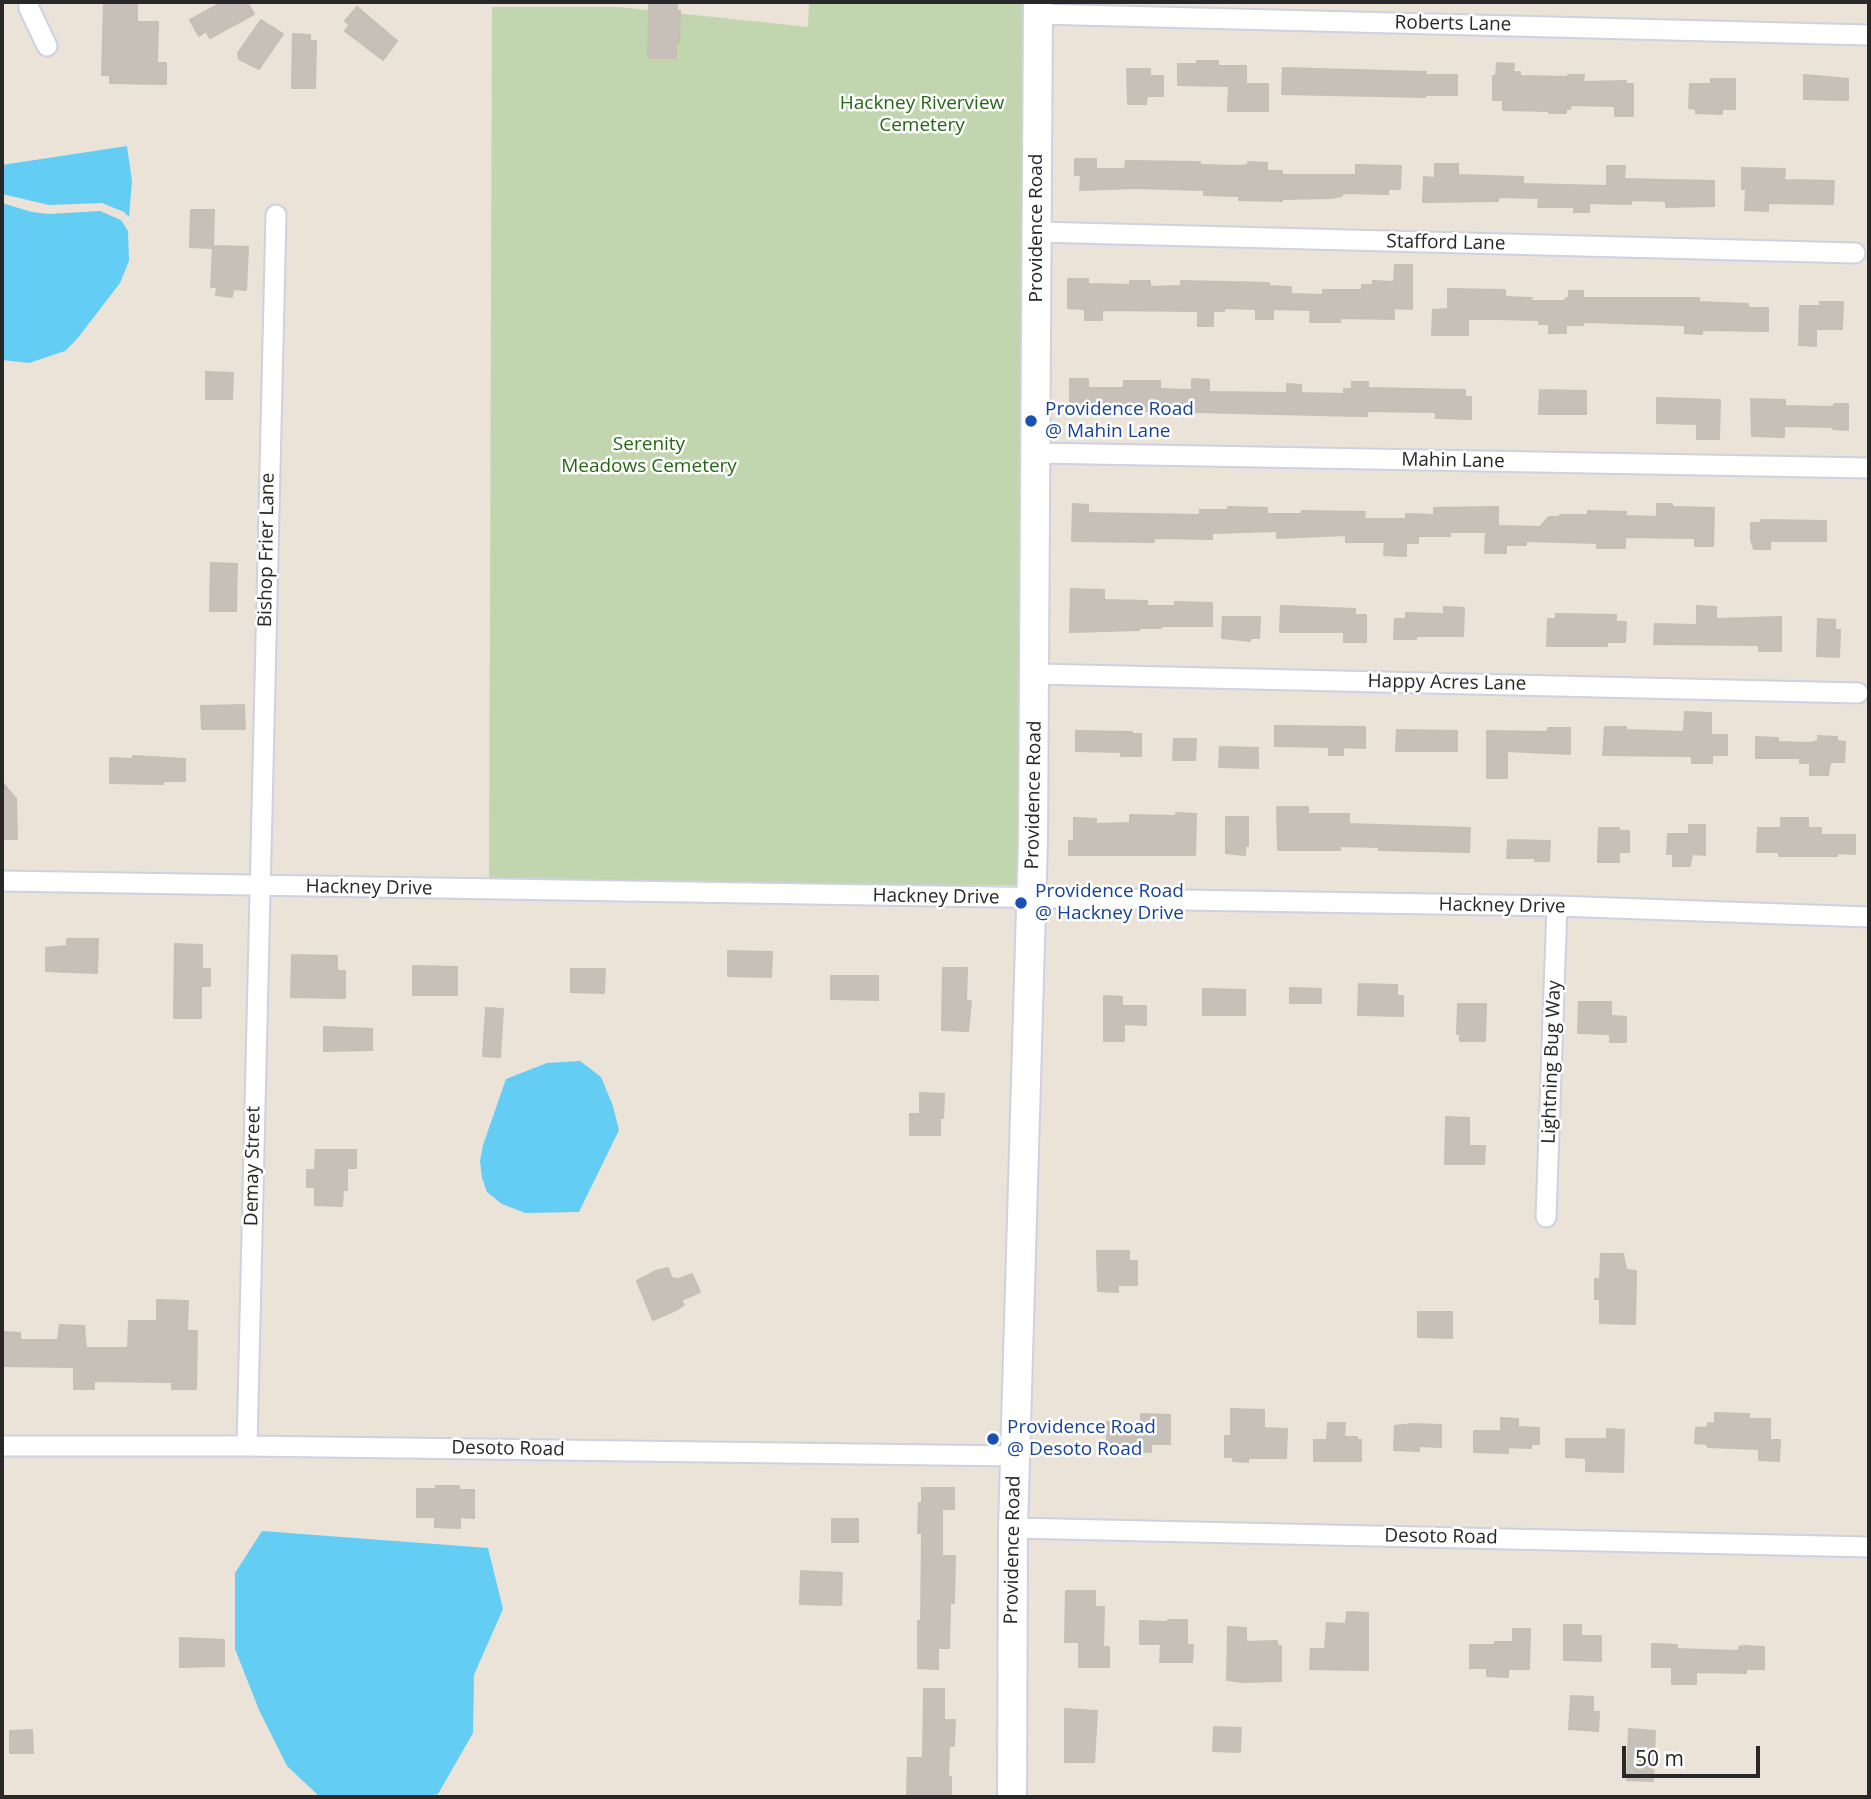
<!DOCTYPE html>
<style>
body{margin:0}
#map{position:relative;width:1871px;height:1799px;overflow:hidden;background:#ebe3d8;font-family:"Open Sans",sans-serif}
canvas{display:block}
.frame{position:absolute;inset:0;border:4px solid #282828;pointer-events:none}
.scale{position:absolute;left:1622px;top:1746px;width:138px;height:32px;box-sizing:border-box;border:4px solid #282828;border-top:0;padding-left:9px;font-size:21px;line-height:24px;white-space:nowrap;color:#282828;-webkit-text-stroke:5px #fff;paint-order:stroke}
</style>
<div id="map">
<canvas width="1871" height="1799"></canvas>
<div class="frame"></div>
<div class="scale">50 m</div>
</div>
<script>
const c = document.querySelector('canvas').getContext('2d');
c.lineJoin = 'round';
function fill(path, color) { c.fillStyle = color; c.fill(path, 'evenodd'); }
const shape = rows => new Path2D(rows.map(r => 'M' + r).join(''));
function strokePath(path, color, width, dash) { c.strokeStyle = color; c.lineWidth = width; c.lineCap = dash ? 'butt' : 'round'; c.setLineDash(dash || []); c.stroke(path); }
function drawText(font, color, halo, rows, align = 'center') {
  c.font = font + ' "Open Sans",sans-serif'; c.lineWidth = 5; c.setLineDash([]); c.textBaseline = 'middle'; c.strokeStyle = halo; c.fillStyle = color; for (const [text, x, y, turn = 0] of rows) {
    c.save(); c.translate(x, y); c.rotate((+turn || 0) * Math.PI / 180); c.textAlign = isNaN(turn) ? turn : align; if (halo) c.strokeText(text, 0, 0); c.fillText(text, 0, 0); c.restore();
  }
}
fill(shape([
 [809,2,1037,2,1021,885,805,885,489,890,492,7,619,7,808,27]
]), '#c1d6ae');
fill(shape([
 [127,146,132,181,129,217,124,212,102,203,49,205,2,194,2,165],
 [2,203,32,212,49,214,100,211,121,220,128,231,129,261,120,283,77,339,65,351,29,363,2,360],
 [580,1061,601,1077,613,1106,619,1130,579,1212,525,1213,502,1204,487,1192,482,1178,480,1161,483,1145,506,1079,547,1063],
 [262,1531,488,1548,503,1609,474,1675,473,1733,438,1794,427,1797,320,1797,287,1766,259,1710,235,1649,235,1573]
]), '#64cdf4');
const building = shape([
 [104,2,128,2,128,4,137,4,137,22,158,22,157,63,166,63,166,84,110,83,110,75,102,75,104,2],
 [223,2,247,2,254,14,210,38,206,31,199,36,190,20,223,2],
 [649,2,677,2,677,11,680,11,679,43,676,43,676,58,648,58,649,2],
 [357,7,397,41,383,60,345,31,350,25,345,21,357,7],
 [261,20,283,34,259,69,239,59,238,53,261,20],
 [293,34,310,35,310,41,316,41,315,88,292,88,293,34],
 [1197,61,1218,61,1218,66,1246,66,1246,84,1268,84,1268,111,1228,111,1229,86,1178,85,1178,64,1197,64,1197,61],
 [1497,63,1514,64,1513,72,1520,72,1520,76,1568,77,1568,75,1584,75,1583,82,1626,81,1626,84,1633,84,1633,116,1615,116,1615,106,1571,105,1570,109,1566,108,1566,113,1549,113,1549,111,1503,110,1503,100,1493,100,1493,76,1496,76,1497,63],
 [1283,68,1426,72,1425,75,1457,75,1457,95,1425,95,1425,97,1282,94,1283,68],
 [1127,69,1150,69,1150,76,1163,76,1163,96,1147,96,1146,104,1128,104,1127,69],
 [1804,75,1848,79,1848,100,1804,99,1804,75],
 [1711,79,1735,79,1735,109,1722,109,1722,114,1696,113,1696,109,1689,108,1690,84,1711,84,1711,79],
 [1075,159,1096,159,1096,169,1125,169,1126,161,1200,162,1200,165,1239,166,1248,165,1248,162,1267,163,1267,171,1282,171,1282,175,1356,175,1356,165,1401,166,1400,189,1388,189,1388,194,1342,193,1342,196,1331,198,1282,199,1282,201,1239,200,1239,196,1204,195,1204,190,1135,188,1080,190,1081,175,1075,175,1075,159],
 [1435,164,1458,164,1458,175,1523,177,1523,184,1607,186,1607,166,1625,166,1624,179,1714,181,1714,206,1666,207,1666,201,1631,200,1631,204,1589,203,1589,212,1574,212,1574,207,1538,207,1539,198,1498,197,1498,201,1423,202,1424,177,1435,178,1435,164],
 [1742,168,1785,169,1784,180,1834,181,1833,204,1768,203,1768,211,1745,210,1746,189,1742,189,1742,168],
 [191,210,214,210,213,246,248,247,246,290,233,289,232,297,216,295,217,287,211,287,213,248,190,247,191,210],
 [1395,265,1412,265,1412,309,1394,308,1394,319,1340,318,1340,322,1310,322,1311,310,1273,309,1273,319,1256,319,1256,309,1224,308,1224,311,1213,311,1213,326,1198,326,1198,311,1102,310,1102,320,1085,320,1085,309,1068,308,1068,279,1088,279,1088,284,1130,285,1130,281,1150,281,1150,287,1181,286,1181,281,1269,283,1269,286,1291,287,1291,294,1323,295,1323,290,1362,290,1362,285,1373,285,1373,281,1394,282,1395,265],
 [1448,289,1505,290,1505,297,1532,298,1531,301,1565,301,1566,298,1569,298,1569,291,1583,291,1583,298,1699,298,1699,302,1748,304,1748,308,1768,308,1768,331,1702,330,1702,334,1685,333,1685,325,1583,322,1583,325,1566,325,1566,333,1549,333,1549,324,1539,324,1539,320,1497,319,1468,319,1468,335,1432,335,1433,310,1448,309,1448,289],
 [1820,302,1843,302,1842,329,1816,329,1816,346,1799,345,1800,306,1820,306,1820,302],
 [206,372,233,373,232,399,206,399,206,372],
 [1070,379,1088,379,1088,388,1124,388,1124,381,1160,381,1160,389,1192,390,1192,379,1209,380,1209,392,1287,393,1287,384,1301,385,1301,393,1344,394,1344,389,1352,389,1352,382,1368,382,1368,388,1465,390,1465,397,1471,397,1471,419,1436,418,1436,412,1367,411,1367,416,1359,416,1070,409,1070,379],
 [1540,390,1586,391,1586,414,1539,414,1540,390],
 [1657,398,1720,400,1719,439,1697,439,1697,424,1657,423,1657,398],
 [1751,399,1785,400,1785,406,1834,407,1834,404,1848,404,1848,430,1833,429,1833,427,1784,426,1784,437,1752,436,1751,399],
 [1073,504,1088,505,1088,513,1200,515,1200,510,1228,510,1228,507,1267,508,1267,514,1302,514,1302,511,1365,512,1364,519,1406,519,1406,514,1434,515,1434,508,1498,507,1498,526,1540,527,1549,517,1560,517,1560,515,1588,515,1588,511,1626,512,1626,516,1657,517,1657,504,1672,504,1672,507,1714,508,1713,546,1695,546,1695,538,1625,537,1625,548,1597,548,1597,543,1526,541,1526,545,1506,545,1506,553,1485,553,1486,532,1450,532,1450,536,1418,536,1418,543,1406,543,1406,556,1384,555,1385,542,1346,542,1346,535,1277,538,1277,531,1212,533,1212,539,1154,538,1154,542,1072,541,1073,504],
 [1761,520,1826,521,1826,541,1770,541,1770,549,1754,549,1751,540,1751,523,1761,523,1761,520],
 [211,563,237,564,236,611,210,611,211,563],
 [1071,589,1104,590,1104,600,1147,601,1147,606,1175,606,1175,602,1212,603,1212,626,1161,626,1161,628,1139,628,1139,630,1070,632,1071,589],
 [1281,606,1355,609,1355,615,1366,615,1366,642,1344,642,1344,632,1280,632,1281,606],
 [1697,606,1716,607,1716,619,1781,617,1781,651,1759,651,1759,645,1654,644,1655,624,1697,625,1697,606],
 [1444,607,1464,608,1463,636,1417,636,1416,639,1394,639,1395,619,1406,619,1406,613,1444,614,1444,607],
 [1556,614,1616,615,1616,622,1626,622,1625,642,1607,642,1607,646,1547,646,1548,619,1556,619,1556,614],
 [1223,617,1260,617,1259,638,1250,638,1250,641,1222,638,1223,617],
 [1818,619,1835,620,1835,630,1840,630,1839,657,1817,656,1818,619],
 [244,705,245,729,202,729,201,706,244,705],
 [1685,712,1711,713,1711,735,1727,735,1727,755,1712,755,1712,763,1692,763,1692,756,1603,755,1605,727,1626,727,1626,730,1684,732,1685,712],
 [1275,726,1365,727,1365,748,1343,747,1343,755,1329,755,1329,747,1275,746,1275,726],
 [1548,728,1570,728,1570,754,1507,751,1507,778,1487,778,1487,731,1548,732,1548,728],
 [1397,730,1457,731,1457,751,1396,751,1397,730],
 [1076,731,1132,732,1132,734,1141,734,1141,756,1121,756,1121,752,1076,751,1076,731],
 [1818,736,1837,737,1837,741,1845,742,1844,762,1830,762,1828,775,1810,775,1810,763,1800,763,1800,758,1756,758,1756,737,1778,738,1778,742,1810,743,1818,741,1818,736],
 [1174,739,1196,739,1195,760,1173,760,1174,739],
 [1220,747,1258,748,1258,768,1219,767,1220,747],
 [133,756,185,759,185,781,163,781,163,784,110,783,110,758,133,759,133,756],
 [2,782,16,799,17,839,2,839,2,782],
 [1277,807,1308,807,1308,814,1349,814,1349,824,1470,828,1469,852,1379,850,1379,847,1339,846,1340,850,1278,850,1277,807],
 [1176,813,1196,814,1195,855,1069,855,1069,841,1074,841,1074,818,1096,819,1096,824,1130,823,1130,815,1176,816,1176,813],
 [1226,817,1248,817,1248,846,1245,846,1245,855,1226,853,1226,817],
 [1781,818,1808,818,1808,828,1821,828,1821,835,1855,835,1855,854,1837,853,1837,856,1779,856,1779,852,1757,852,1758,828,1781,828,1781,818],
 [1689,825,1705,825,1705,855,1692,854,1690,866,1673,866,1673,854,1667,854,1668,834,1689,834,1689,825],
 [1599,828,1619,828,1619,831,1629,831,1629,852,1619,852,1619,862,1598,862,1599,828],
 [1508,840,1550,841,1549,861,1535,861,1535,858,1507,858,1508,840],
 [67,939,98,939,97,973,46,971,46,948,67,946,67,939],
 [175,944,202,945,202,969,210,969,210,986,201,986,201,1018,174,1018,175,944],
 [728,951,772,952,771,977,728,976,728,951],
 [292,955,337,956,337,971,345,971,345,998,291,997,292,955],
 [413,966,457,967,457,995,413,995,413,966],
 [943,968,967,968,966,1001,971,1001,968,1031,942,1030,943,968],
 [571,969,605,969,604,993,571,992,571,969],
 [831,976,878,976,878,1000,831,999,831,976],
 [1359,984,1397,985,1397,996,1403,996,1403,1016,1358,1015,1359,984],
 [1290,988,1321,989,1321,1003,1290,1003,1290,988],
 [1203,989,1245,990,1245,1015,1203,1015,1203,989],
 [1104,996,1122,997,1122,1006,1146,1006,1146,1025,1124,1024,1124,1041,1104,1041,1104,996],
 [1579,1002,1611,1002,1611,1016,1626,1017,1626,1042,1610,1042,1610,1034,1578,1033,1579,1002],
 [1458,1004,1486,1004,1485,1041,1460,1041,1460,1034,1457,1034,1458,1004],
 [486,1008,503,1009,500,1057,483,1056,486,1008],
 [324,1027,372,1029,372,1050,324,1051,324,1027],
 [920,1093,944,1094,943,1118,940,1118,940,1135,910,1135,910,1114,920,1114,920,1093],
 [1446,1117,1469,1118,1469,1146,1485,1146,1484,1164,1445,1164,1446,1117],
 [316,1150,356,1150,356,1168,347,1168,347,1190,343,1190,342,1206,315,1205,315,1187,307,1187,307,1170,315,1170,316,1150],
 [1097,1251,1129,1251,1129,1261,1137,1261,1137,1285,1118,1285,1118,1292,1098,1291,1097,1251],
 [1601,1254,1623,1254,1626,1270,1636,1271,1635,1324,1600,1323,1600,1299,1595,1299,1595,1279,1600,1280,1601,1254],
 [668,1268,672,1279,675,1278,676,1280,692,1274,700,1292,681,1300,684,1305,676,1310,653,1320,637,1281,656,1271,668,1268],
 [157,1300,188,1301,187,1331,197,1331,196,1389,172,1389,172,1382,94,1381,94,1389,74,1389,74,1367,2,1366,2,1332,20,1333,20,1340,58,1340,60,1325,84,1326,86,1348,128,1348,129,1321,157,1321,157,1300],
 [1418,1312,1452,1312,1452,1338,1418,1337,1418,1312],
 [1231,1409,1264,1410,1264,1428,1287,1429,1286,1458,1248,1458,1248,1462,1233,1461,1233,1457,1225,1457,1225,1436,1231,1436,1231,1409],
 [1715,1413,1749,1414,1749,1419,1770,1419,1770,1440,1780,1440,1779,1461,1759,1460,1759,1449,1708,1447,1708,1444,1695,1443,1696,1428,1708,1427,1708,1423,1715,1424,1715,1413],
 [1141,1414,1170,1415,1170,1444,1151,1444,1151,1452,1124,1451,1124,1444,1107,1445,1107,1422,1141,1423,1141,1414],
 [1501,1418,1518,1419,1518,1427,1539,1428,1539,1444,1531,1444,1531,1448,1508,1447,1508,1453,1474,1452,1474,1431,1501,1431,1501,1418],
 [1328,1423,1345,1423,1344,1437,1357,1437,1357,1440,1361,1440,1361,1461,1314,1461,1314,1440,1327,1440,1328,1423],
 [1414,1424,1441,1425,1441,1447,1419,1446,1419,1451,1394,1450,1395,1426,1414,1424],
 [1607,1429,1624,1430,1623,1472,1586,1471,1586,1458,1566,1457,1566,1439,1607,1439,1607,1429],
 [436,1486,459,1486,459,1490,474,1490,474,1518,460,1517,460,1528,435,1527,435,1517,417,1517,417,1489,436,1489,436,1486],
 [922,1488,954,1488,954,1509,942,1509,942,1556,955,1556,954,1603,950,1603,949,1648,938,1648,938,1669,918,1668,918,1621,921,1621,922,1540,922,1533,918,1533,919,1503,922,1503,922,1488],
 [832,1519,858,1519,858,1542,832,1542,832,1519],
 [801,1571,842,1573,841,1605,800,1604,801,1571],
 [1066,1591,1095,1591,1095,1607,1104,1607,1103,1647,1109,1647,1109,1667,1079,1667,1079,1642,1065,1642,1066,1591],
 [1347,1612,1368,1613,1368,1670,1310,1669,1311,1649,1325,1649,1327,1623,1346,1624,1347,1612],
 [1168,1620,1187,1620,1187,1645,1193,1645,1192,1662,1160,1662,1161,1644,1140,1644,1140,1621,1168,1622,1168,1620],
 [1564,1625,1581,1625,1581,1636,1601,1636,1601,1661,1564,1660,1564,1625],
 [1228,1627,1246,1628,1246,1642,1277,1641,1277,1646,1281,1646,1281,1681,1241,1682,1227,1680,1228,1627],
 [1513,1629,1530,1629,1529,1669,1508,1669,1508,1677,1487,1676,1487,1668,1470,1668,1470,1645,1495,1645,1495,1642,1513,1642,1513,1629],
 [180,1638,224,1640,224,1666,180,1667,180,1638],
 [1652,1644,1677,1645,1677,1649,1705,1650,1739,1651,1739,1647,1744,1646,1764,1647,1764,1669,1746,1669,1746,1673,1696,1672,1696,1684,1672,1684,1672,1667,1652,1667,1652,1644],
 [924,1689,944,1689,944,1720,955,1720,954,1746,949,1746,948,1777,951,1777,951,1797,907,1797,908,1758,923,1758,924,1689],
 [1571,1696,1593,1697,1593,1712,1599,1712,1598,1731,1569,1729,1571,1696],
 [1065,1709,1097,1711,1094,1762,1065,1762,1065,1709],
 [1214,1727,1241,1728,1240,1752,1213,1751,1214,1727],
 [1629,1729,1655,1731,1653,1781,1627,1780,1629,1729],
 [32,1730,33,1753,10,1753,10,1731,32,1730]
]);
fill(building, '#c6c0b8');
strokePath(building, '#c6bfb2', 2);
const street = shape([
 [29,2,29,8,47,46],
 [1038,14,1868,35],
 [1037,232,1855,253],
 [1036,453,1869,468],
 [1036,674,1858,693],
 [2,881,1557,906,1869,917],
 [1546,1217,1557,906],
 [2,1446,247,1446,1015,1456],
 [247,1446,276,215],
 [1013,1528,1869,1547]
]);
const secondary = shape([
 [1012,1797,1013,1528,1033,840,1038,2]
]);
strokePath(street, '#cdd1e2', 23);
strokePath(secondary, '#cdd1e2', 32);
strokePath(street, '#fff', 19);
strokePath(secondary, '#fff', 28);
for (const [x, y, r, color] of [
 [1031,421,7,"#1a4fb4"],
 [1021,903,7,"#1a4fb4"],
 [993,1439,7,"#1a4fb4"]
]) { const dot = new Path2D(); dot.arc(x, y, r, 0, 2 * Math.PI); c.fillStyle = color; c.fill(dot); strokePath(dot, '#fff', 2.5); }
drawText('19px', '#282828', '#fff', [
 ["Roberts Lane",1453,24,1],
 ["Providence Road",1037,228,-90],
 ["Stafford Lane",1446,243,1],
 ["Mahin Lane",1453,461,1],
 ["Bishop Frier Lane",267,550,-89],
 ["Happy Acres Lane",1447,683,1],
 ["Providence Road",1034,795,-89],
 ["Hackney Drive",369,888,1],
 ["Hackney Drive",936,897,1],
 ["Hackney Drive",1502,906,1],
 ["Lightning Bug Way",1552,1062,-88],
 ["Demay Street",253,1166,-89],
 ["Desoto Road",508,1449,1],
 ["Desoto Road",1441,1537,1],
 ["Providence Road",1013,1550,-89]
]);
drawText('19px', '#266715', '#fff', [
 ["Hackney Riverview",922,104],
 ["Cemetery",922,126],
 ["Serenity",649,445],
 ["Meadows Cemetery",649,467]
]);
drawText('19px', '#164399', '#fff', [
 ["Providence Road",1045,410],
 ["@ Mahin Lane",1045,432],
 ["Providence Road",1035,892],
 ["@ Hackney Drive",1035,914],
 ["Providence Road",1007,1428],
 ["@ Desoto Road",1007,1450]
], 'left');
</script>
